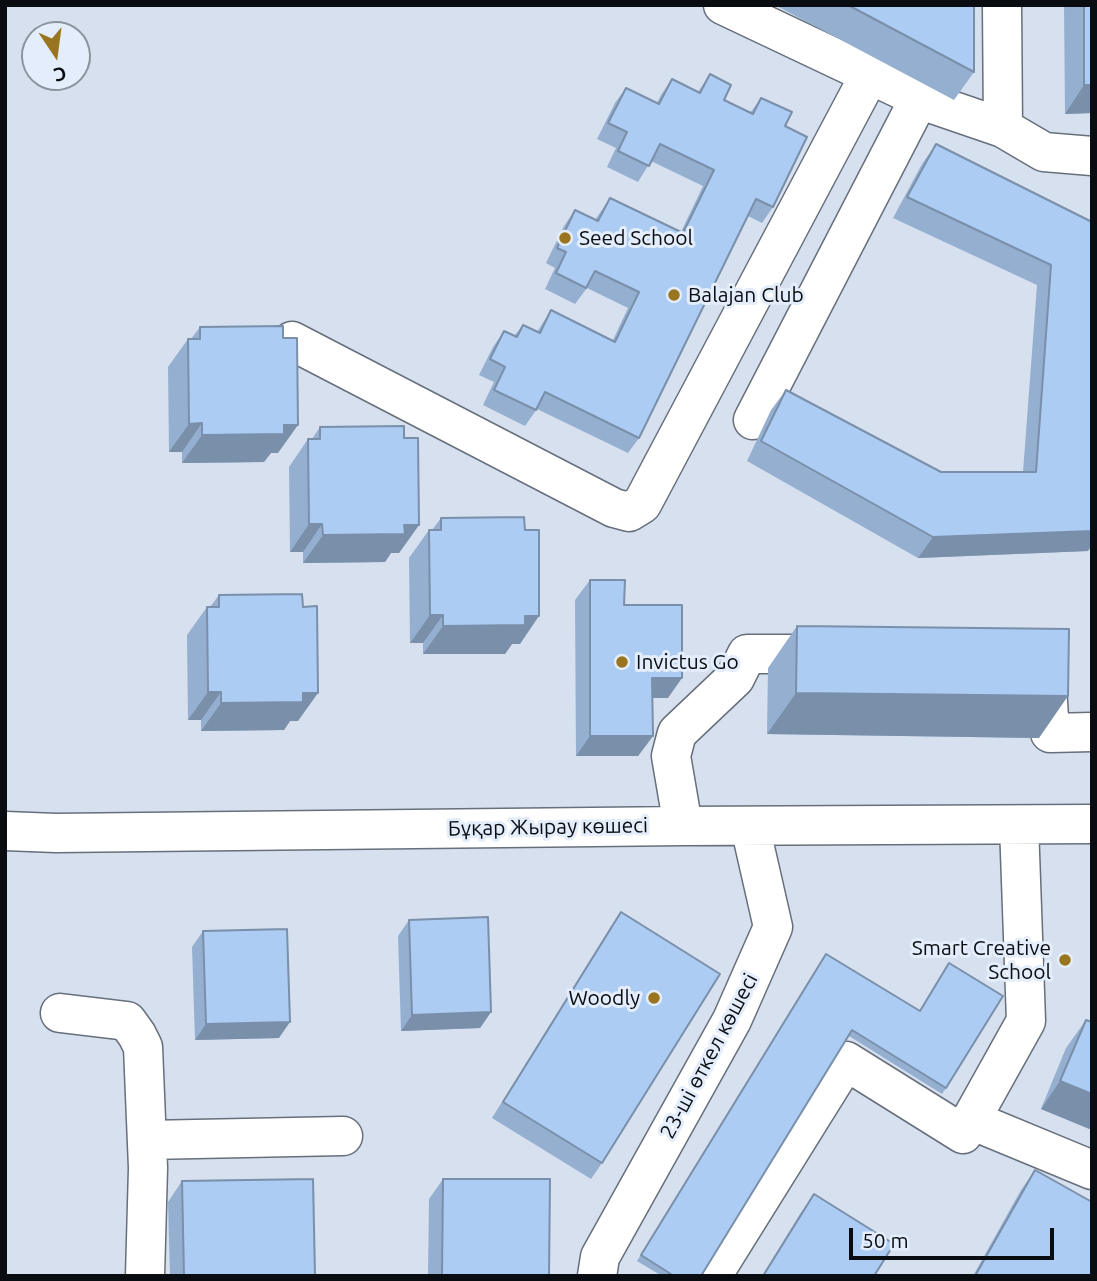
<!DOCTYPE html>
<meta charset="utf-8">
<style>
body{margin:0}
#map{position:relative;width:1097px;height:1281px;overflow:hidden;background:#d6e0ee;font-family:Ubuntu,sans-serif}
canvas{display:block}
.frame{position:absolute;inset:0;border:7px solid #090d11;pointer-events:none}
.north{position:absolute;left:21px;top:21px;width:70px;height:70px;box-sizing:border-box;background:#e3edfb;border:2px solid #8c939d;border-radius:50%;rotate:167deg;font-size:19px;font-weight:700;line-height:28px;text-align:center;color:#090d11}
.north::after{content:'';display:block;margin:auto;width:24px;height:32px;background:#9a7520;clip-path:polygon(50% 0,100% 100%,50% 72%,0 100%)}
.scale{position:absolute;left:849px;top:1228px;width:205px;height:32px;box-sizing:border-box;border:4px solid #090d11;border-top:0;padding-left:9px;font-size:21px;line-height:24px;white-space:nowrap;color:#090d11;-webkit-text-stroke:5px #e3edfb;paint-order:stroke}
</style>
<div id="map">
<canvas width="1097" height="1281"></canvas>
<div class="frame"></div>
<div class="north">С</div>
<div class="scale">50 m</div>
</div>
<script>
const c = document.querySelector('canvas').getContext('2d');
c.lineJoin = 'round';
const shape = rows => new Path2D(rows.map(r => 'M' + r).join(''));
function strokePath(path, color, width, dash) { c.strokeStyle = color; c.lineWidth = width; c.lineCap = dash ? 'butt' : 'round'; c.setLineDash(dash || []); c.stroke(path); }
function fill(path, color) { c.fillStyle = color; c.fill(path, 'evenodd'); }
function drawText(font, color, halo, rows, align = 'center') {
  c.font = font + ' Ubuntu,sans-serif'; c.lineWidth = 6; c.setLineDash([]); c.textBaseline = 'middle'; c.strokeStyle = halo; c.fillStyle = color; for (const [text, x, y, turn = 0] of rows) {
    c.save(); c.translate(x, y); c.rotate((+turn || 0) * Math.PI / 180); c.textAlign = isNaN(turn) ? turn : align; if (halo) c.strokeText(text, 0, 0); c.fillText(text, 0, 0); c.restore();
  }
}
const minor = shape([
 [723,5,930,103,1003,128,1044,152,1092,156],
 [1002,5,1003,128],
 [292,341,614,508,629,512,642,504,870,74],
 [753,420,920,97],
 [1046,671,1050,733,1092,732],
 [683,826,671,756,677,733,735,678,747,654,831,654],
 [5,831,56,833,683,826,1092,824],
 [60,1013,127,1021,137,1035,143,1047,148,1168,145,1276],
 [971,1120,1092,1170],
 [147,1140,343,1136],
 [597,1276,600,1257,732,1020,773,927,750,826],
 [712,1276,846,1061,963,1134,1026,1021,1019,825]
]);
strokePath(minor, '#666f7b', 41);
strokePath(minor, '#fff', 38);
fill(shape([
 [775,5,974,5,974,72,954,100],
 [1064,5,1092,5,1092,113,1065,114],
 [710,74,724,100,750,113,761,98,785,126,773,207,762,223,748,216,639,438,628,453,537,409,525,426,483,405,494,382,479,375,493,347,504,331,514,336,523,325,537,332,551,310,613,340,628,308,587,288,575,304,545,289,555,268,546,263,564,226,575,210,595,220,610,198,681,232,703,186,651,161,638,182,607,167,616,148,597,139,615,103,626,88,657,103,661,95,672,79,698,92],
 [936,144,1092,222,1092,545,1088,551,918,558,747,461,771,410,786,390,941,472,1023,472,1037,285,893,218,922,164],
 [200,327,278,453,271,453,264,462,182,463,182,452,169,452,168,367,188,339,191,339],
 [320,427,404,438,419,525,399,553,391,553,385,562,303,563,303,552,290,552,289,467,308,439,312,439],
 [441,518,520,644,512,644,505,654,423,654,423,643,410,643,409,558,429,530,432,530],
 [590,580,624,605,668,698,652,698,653,736,638,756,576,756,575,600],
 [219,595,298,721,290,721,284,730,201,731,201,720,188,720,187,635,207,607,210,607],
 [797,626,1039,738,767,734,768,668],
 [621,912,602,1163,591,1179,492,1118,610,928],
 [409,920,491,1012,480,1028,401,1031,398,936],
 [203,931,279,1038,195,1040,192,947],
 [823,959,946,1088,942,1094,849,1036,701,1276,662,1276,637,1261],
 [1086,1020,1092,1130,1041,1109,1066,1048],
 [1035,1170,1092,1276,973,1276,1021,1190],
 [443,1179,549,1276,428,1276,429,1199],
 [182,1181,315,1276,170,1276,168,1202],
 [814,1194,874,1276,762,1276,800,1214]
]), '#95afd1');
fill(shape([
 [1084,85,1092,85,1092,113,1065,114],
 [202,423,182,452,169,452,189,424],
 [284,425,298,425,278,453,271,453,264,462,182,463,202,435],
 [309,524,322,524,303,552,290,552],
 [404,525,419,525,399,553,391,553,385,562,303,563,323,535],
 [1092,531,1092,545,1088,551,918,558,933,537],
 [430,615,443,615,423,643,410,643],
 [525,616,539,616,520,644,512,644,505,654,423,654,443,626],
 [652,678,682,678,668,698,638,698],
 [208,692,221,692,201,720,188,720],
 [303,693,318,693,298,721,290,721,284,730,201,731,221,703],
 [796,693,1068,696,1039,738,767,734],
 [590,736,653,736,638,756,576,756],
 [491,1012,480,1028,401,1031,412,1015],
 [290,1022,279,1038,195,1040,206,1024],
 [1060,1081,1092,1094,1092,1130,1041,1109]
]), '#798faa');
const building = shape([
 [848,5,974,5,974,72,848,5],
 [1084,5,1092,5,1092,85,1084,85,1084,5],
 [710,74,731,85,724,100,753,114,761,98,792,112,785,126,807,137,773,207,756,199,639,438,545,392,536,410,494,390,505,367,490,359,504,331,517,337,523,325,540,333,551,310,615,342,639,292,595,271,586,288,556,273,566,252,557,248,575,210,598,221,610,198,683,233,714,170,660,144,649,166,618,151,627,132,608,123,626,88,659,104,672,79,700,93,710,74],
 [936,144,1092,222,1092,531,933,537,761,441,786,390,941,472,1036,472,1051,265,907,197,936,144],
 [283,326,283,338,297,338,298,425,284,425,284,434,202,435,202,423,189,424,188,339,200,339,200,327,283,326],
 [404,426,404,438,418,438,419,525,404,525,405,534,323,535,322,524,309,524,308,439,320,439,320,427,404,426],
 [524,517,525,530,539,530,539,616,525,616,525,625,443,626,443,615,430,615,429,530,441,530,441,518,524,517],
 [590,580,625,580,624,605,682,605,682,678,652,678,653,736,590,736,590,580],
 [302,594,303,607,317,606,318,693,303,693,303,702,221,703,221,692,208,692,207,607,219,607,219,595,302,594],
 [797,626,1069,629,1068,696,796,693,797,626],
 [621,912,720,974,602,1163,503,1102,621,912],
 [488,917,491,1012,412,1015,409,920,488,917],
 [287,929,290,1022,206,1024,203,931,287,929],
 [826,954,920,1011,949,963,1003,996,946,1088,852,1030,701,1276,674,1276,641,1255,826,954],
 [1086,1020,1092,1022,1092,1094,1060,1081,1086,1020],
 [1035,1170,1092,1202,1092,1276,975,1276,1035,1170],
 [313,1179,315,1276,184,1276,182,1181,313,1179],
 [443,1179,550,1179,549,1276,442,1276,443,1179],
 [814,1194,894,1244,874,1276,763,1276,814,1194]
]);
fill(building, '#adccf3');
strokePath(building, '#798faa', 2);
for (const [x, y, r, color] of [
 [565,238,7,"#9a7520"],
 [674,295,7,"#9a7520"],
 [622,662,7,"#9a7520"],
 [1065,960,7,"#9a7520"],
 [654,998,7,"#9a7520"]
]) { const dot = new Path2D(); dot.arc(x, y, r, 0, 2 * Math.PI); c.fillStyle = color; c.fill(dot); strokePath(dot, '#e3edfb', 2.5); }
drawText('21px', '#090d11', '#e3edfb', [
 ["Seed School",579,238],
 ["Balajan Club",688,295],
 ["Invictus Go",636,662],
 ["Smart Creative",1051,948,"right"],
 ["School",1051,972,"right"],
 ["Woodly",640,998,"right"]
], 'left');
drawText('21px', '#090d11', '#e3edfb', [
 ["Бұқар Жырау көшесі",548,827,-1],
 ["23-ші өткел көшесі",709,1056,-62]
]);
</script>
